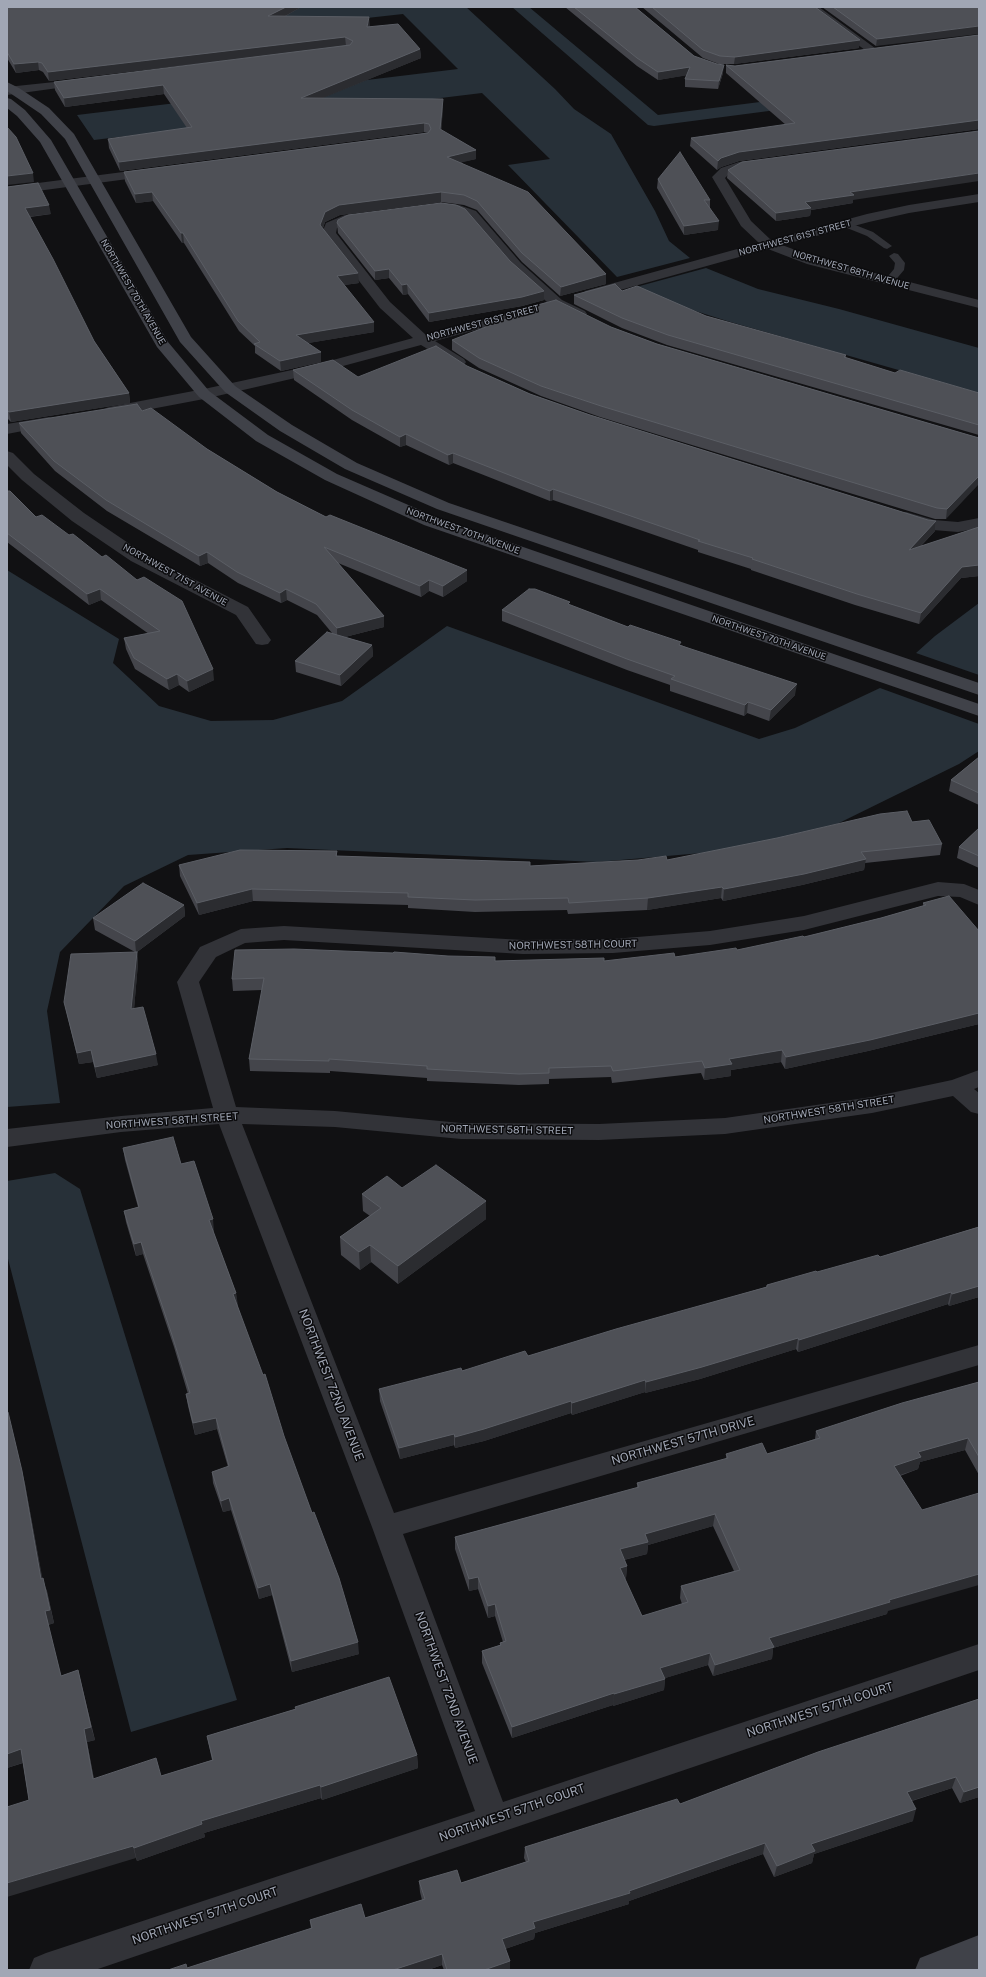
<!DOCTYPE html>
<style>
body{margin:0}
#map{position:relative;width:986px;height:1977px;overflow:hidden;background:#111113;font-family:"Public Sans",sans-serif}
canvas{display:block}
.frame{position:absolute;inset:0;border:8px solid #a1a7b5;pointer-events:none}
</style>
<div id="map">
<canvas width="986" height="1977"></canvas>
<div class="frame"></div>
</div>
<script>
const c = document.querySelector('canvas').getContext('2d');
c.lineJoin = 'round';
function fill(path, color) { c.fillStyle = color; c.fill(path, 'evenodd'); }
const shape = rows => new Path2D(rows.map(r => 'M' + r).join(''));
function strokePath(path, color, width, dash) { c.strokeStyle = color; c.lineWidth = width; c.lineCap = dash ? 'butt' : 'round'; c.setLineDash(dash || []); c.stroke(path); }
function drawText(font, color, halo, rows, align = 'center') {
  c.font = font + ' "Public Sans",sans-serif'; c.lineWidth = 3; c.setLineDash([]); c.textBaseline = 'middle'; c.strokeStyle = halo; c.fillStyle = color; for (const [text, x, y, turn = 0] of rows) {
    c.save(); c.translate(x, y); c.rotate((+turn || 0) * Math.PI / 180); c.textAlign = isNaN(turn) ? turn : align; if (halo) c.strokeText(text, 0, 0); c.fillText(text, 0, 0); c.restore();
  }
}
fill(shape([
 [259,7,466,7,555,89,574,109,611,134,655,211,669,241,690,258,617,277,508,165,550,159,482,93,94,140,77,115,458,69,403,14,7,58,7,35],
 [706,268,758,289,839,309,979,348,979,393,727,321,667,302,636,287],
 [7,570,119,639,113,663,159,706,211,721,273,720,342,701,447,626,759,739,795,728,880,688,979,724,979,751,959,764,837,824,725,851,597,862,287,848,188,855,124,886,60,952,47,1011,60,1103,7,1107],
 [979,603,979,675,916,653,935,636],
 [55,1173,80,1189,237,1700,131,1732,7,1255,7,1181]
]), '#273038');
fill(shape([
 [512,7,529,7,658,115,807,96,813,97,816,101,813,105,807,106,654,126,648,125,512,7]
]), '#273038');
fill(shape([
 [845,221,873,232,892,246,887,249,884,248,867,236,842,226,840,224,842,222,845,221],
 [894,253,898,254,905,263,904,270,893,283,889,284,884,281,894,269,895,263,889,256,894,253]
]), '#323338');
fill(shape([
 [807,7,819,7,879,51,877,53,869,53,807,7],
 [83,79,89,82,87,84,7,95,7,87,83,79],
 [756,160,760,161,762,164,760,167,741,170,729,174,725,178,751,221,771,240,867,214,909,205,979,194,979,202,909,213,869,222,782,245,817,258,979,300,979,308,807,264,768,249,595,297,585,297,583,294,585,291,759,243,741,226,712,177,721,168,739,162,756,160],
 [154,168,158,169,160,172,158,175,7,195,7,187,154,168],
 [440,203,459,205,476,211,521,263,562,300,585,311,587,314,585,317,575,317,556,308,435,341,464,359,466,362,464,365,459,366,454,365,421,345,317,373,204,399,109,417,104,415,101,412,104,409,109,407,204,389,315,365,413,338,380,308,322,233,326,223,345,215,367,213,372,214,374,217,372,220,367,221,348,223,337,228,336,233,390,302,426,335,547,302,511,269,466,217,456,213,435,210,433,207,435,204,440,203],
 [49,417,54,419,57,422,54,425,7,434,7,424,49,417],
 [7,451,13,453,34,474,84,513,143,553,248,607,271,640,268,644,262,645,256,644,236,615,131,561,72,521,22,480,7,465,7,451],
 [906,512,934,520,958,522,979,518,979,528,958,532,933,530,900,521,898,517,900,513,906,512],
 [938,882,964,884,979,890,979,905,960,897,938,896,804,930,710,945,613,953,523,954,284,940,245,943,216,957,199,982,236,1107,335,1111,461,1123,599,1124,725,1118,872,1097,952,1080,979,1070,979,1087,974,1089,979,1093,979,1114,971,1112,953,1096,872,1113,725,1134,599,1140,461,1139,335,1127,242,1124,394,1513,979,1345,979,1365,403,1534,503,1802,979,1644,979,1670,95,1970,29,1970,34,1958,46,1953,475,1811,372,1527,219,1124,121,1132,7,1147,7,1129,121,1116,213,1108,177,982,200,947,241,929,284,926,523,940,613,939,710,931,804,916,938,882]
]), '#323338');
fill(shape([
 [7,82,19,88,49,108,74,134,191,337,235,386,292,425,357,463,449,503,979,683,979,695,437,509,345,469,280,431,225,392,180,342,65,139,41,114,7,91,7,82],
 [7,98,11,99,25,110,51,140,168,342,209,391,268,435,337,474,436,517,979,704,979,716,424,525,325,480,256,441,199,397,157,347,40,142,17,116,7,108,7,98],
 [979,1935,979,1969,915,1970,920,1958,979,1935]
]), '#404249');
fill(shape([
 [7,7,301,7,284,17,370,26,369,27,420,49,421,58,322,98,443,107,441,130,476,150,476,159,461,162,606,284,560,296,522,262,477,210,464,205,441,202,340,215,325,222,323,228,359,283,344,285,374,332,308,343,321,362,281,371,255,353,255,346,239,331,184,243,182,243,153,201,136,203,125,181,124,172,428,133,424,132,120,171,109,148,108,139,187,128,164,94,65,107,55,90,54,82,346,46,49,81,43,72,39,70,16,73,7,58],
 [565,7,635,7,694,56,723,73,718,89,685,87,685,79,687,75,658,80,637,66,588,26],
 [642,7,815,7,859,48,734,64,719,64,703,58],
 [822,7,979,7,876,46],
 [979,35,979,129,739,161,721,167,717,170,690,146,691,138,786,125,726,73,726,65,735,66],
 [728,170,853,200,853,203,811,210,810,216,776,221,727,178],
 [658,179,710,200,710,208,718,230,684,235,657,188],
 [7,187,51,214,30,217,94,341,129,393,130,403,11,422,7,418],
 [337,223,544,300,522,306,429,322,408,294,403,295,389,278,375,280,338,233],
 [622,291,706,316,846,355,846,358,895,373,979,393,979,435,667,345,622,328,574,304,574,295],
 [534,306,611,327,657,344,979,438,946,519,935,519,600,417,541,396,479,368,452,350,452,340,534,309],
 [467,366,530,394,590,415,928,520,936,521,935,531,921,546,979,527,979,576,961,578,919,624,855,605,751,570,751,569,698,552,698,550,553,500,550,501,453,463,449,465,406,445,400,447,352,420,294,380,293,370,358,377],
 [142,411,207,449,277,492,326,517,467,581,443,597,429,591,421,597,338,563,384,616,384,627,345,637,372,645,373,656,341,686,296,672,295,661,332,633,317,615,287,600,281,603,238,583,208,563,200,566,107,511,55,471,21,433,19,423],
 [7,491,36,517,214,680,189,692,179,685,169,690,135,669,126,649,124,638,149,634,101,600,89,605,7,542],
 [570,605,628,627,681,645,795,695,769,721,747,713,744,716,670,691,670,685,627,670,502,621,502,610],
 [979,757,979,805,949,791,951,780],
 [912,822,942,844,940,855,865,863,864,870,802,885,723,901,721,898,647,910,568,914,567,910,475,912,408,908,408,905,253,901,199,915,180,876,179,865,337,851,337,856,530,866,667,860],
 [979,828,979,868,957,858,959,847],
 [923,903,979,931,979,1024,868,1051,785,1069,781,1062,731,1070,731,1076,704,1080,701,1073,612,1083,611,1077,549,1079,549,1084,519,1085,427,1081,427,1078,330,1071,330,1073,250,1071,249,1059,262,990,233,991,232,979,495,961,604,961,675,957,737,950,804,937,881,918,923,906],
 [184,905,185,916,137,952,138,963,134,1009,158,1065,97,1078,93,1062,79,1064,67,1014,64,1002,135,952,95,930,93,918],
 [123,1148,181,1164,214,1231,213,1231,236,1293,237,1305,359,1654,292,1672,272,1595,259,1599,231,1510,223,1512,213,1483,212,1472,228,1467,217,1429,195,1435,188,1406,186,1394,188,1394,174,1347,143,1254,136,1256,126,1222,124,1211,138,1207,125,1160],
 [402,1188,486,1219,398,1284,371,1262,360,1270,341,1255,340,1237,370,1216,363,1211,362,1194],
 [979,1223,979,1297,949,1306,948,1304,798,1352,796,1349,700,1379,645,1393,645,1392,572,1415,571,1413,484,1441,455,1448,454,1445,400,1459,380,1401,379,1389,528,1356,766,1287,767,1285,880,1257,978,1227],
 [979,1382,979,1475,965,1450,920,1462,918,1469,900,1476,887,1614,773,1648,772,1659,713,1676,708,1665,665,1678,664,1690,613,1706,613,1705,512,1738,482,1663,482,1651,500,1645,500,1643,503,1642,495,1616,488,1618,478,1589,469,1591,455,1549,455,1537,637,1488,637,1483,726,1459,726,1454,767,1454,815,1439,816,1431],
 [713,1526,734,1571,681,1586,680,1598,682,1604,642,1616,625,1579,626,1578,627,1566,624,1560,647,1554,648,1545],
 [7,1412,25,1484,42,1578,47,1591,54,1623,48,1625,61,1676,78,1670,95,1740,87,1742,94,1779,161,1776,212,1760,207,1736,296,1709,295,1707,417,1755,418,1768,322,1800,321,1798,204,1833,205,1837,137,1861,136,1858,29,1800,23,1763,7,1768],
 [979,1699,979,1797,960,1803,952,1788,912,1801,913,1821,814,1854,812,1863,774,1877,763,1854,629,1901,629,1904,535,1933,534,1939,505,1949,510,1961,510,1970,444,1970,442,1965,428,1970,168,1970,187,1968,311,1929,310,1920,365,1918,422,1900,420,1892,419,1881,461,1883,526,1862,524,1858,525,1847,680,1804]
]), '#44454b');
fill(shape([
 [286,7,301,7,269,25,268,16],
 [369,17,370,26,367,35,367,27],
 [979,26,979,34,876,46,877,39],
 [345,37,346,46,49,81,48,72],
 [860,40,859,48,734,64,735,57],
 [420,49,421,58,301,107,301,98],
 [38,62,39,70,16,73,14,64],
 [724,65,723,73,718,89,719,81],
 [690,67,689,75,658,80,658,72],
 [163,85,164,94,65,107,64,98],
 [443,99,443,107,441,138,440,129],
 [979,120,979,129,739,161,721,167,717,170,718,161,721,158,739,152],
 [424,123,424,132,120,171,119,162],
 [476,150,476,159,447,166,447,157],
 [33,173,34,182,7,185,7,176],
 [979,173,979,181,853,200,853,203,811,210,810,216,776,221,776,213,805,202,850,192],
 [152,192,153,201,136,203,135,194],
 [441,192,441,202,340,215,325,222,321,234,320,225,325,212,339,205],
 [49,205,51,214,26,217,25,208],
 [719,221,718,230,684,235,684,226],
 [181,233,183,233,184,243,182,243],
 [389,269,389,278,375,280,375,271],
 [358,273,359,283,337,286,337,276],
 [606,274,606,284,560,296,561,287],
 [407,284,408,294,403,295,402,285],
 [544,291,544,300,522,306,429,322,429,313],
 [374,322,374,332,297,345,296,335],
 [321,352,321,362,281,371,280,361],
 [129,393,130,403,11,422,9,412],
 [406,434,406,445,400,447,400,437],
 [453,453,453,463,449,465,448,455],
 [979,476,979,484,946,519,947,509],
 [553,489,553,500,550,501,550,491],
 [936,521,935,531,907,560,909,550],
 [207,552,208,563,200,566,199,556],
 [979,565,979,576,961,578,919,624,921,613,962,567],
 [467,570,467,581,443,597,443,586],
 [429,580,429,591,421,597,420,586],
 [100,589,101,600,89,605,87,594],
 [286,589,287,600,281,603,280,593],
 [384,616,384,627,337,639,337,628],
 [372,645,373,656,341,686,340,675],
 [213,669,214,680,189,692,187,681],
 [177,674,179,685,169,690,167,679],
 [797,684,795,695,769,721,771,710],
 [748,702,747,713,744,716,745,705],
 [866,859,864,870,802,885,723,901,724,889],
 [722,887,721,898,647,910,648,898],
 [252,889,253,901,199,915,197,903],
 [184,905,185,916,137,952,138,963,133,1021,131,1009,136,952,135,941],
 [979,1013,979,1024,868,1051,785,1069,786,1057],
 [91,1050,93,1062,79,1064,77,1053],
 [782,1050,781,1062,731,1070,731,1076,704,1080,705,1068,729,1059],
 [156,1054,158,1065,97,1078,95,1067],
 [486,1201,486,1219,398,1284,398,1266],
 [213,1219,214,1231,211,1232,209,1220],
 [141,1242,143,1254,136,1256,134,1244],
 [370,1245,371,1262,360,1270,359,1252],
 [979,1286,979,1297,949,1306,952,1294],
 [951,1292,948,1304,798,1352,799,1340],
 [236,1293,238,1305,235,1306,233,1294],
 [798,1338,796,1349,700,1379,645,1393,646,1382],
 [645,1380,645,1392,572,1415,572,1403],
 [571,1401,571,1413,484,1441,455,1448,455,1437],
 [8,1412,25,1484,45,1592,41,1579],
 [216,1418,217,1429,195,1435,193,1423],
 [454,1434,454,1445,400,1459,399,1448],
 [968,1438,965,1450,920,1462,918,1469,891,1478,894,1466,918,1452],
 [229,1498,231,1510,223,1512,221,1501],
 [715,1514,713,1526,648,1545,647,1554,619,1561,620,1549,645,1534],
 [627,1566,626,1578,620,1580,620,1568],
 [979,1574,979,1585,888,1611,887,1614,773,1648,772,1659,713,1676,715,1665,769,1638,889,1600],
 [478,1577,478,1589,469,1591,469,1579],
 [43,1578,54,1623,48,1625,45,1611],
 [270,1584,272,1595,259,1599,258,1588],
 [495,1604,495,1616,488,1618,488,1606],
 [358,1642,359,1654,292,1672,291,1661],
 [710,1653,708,1665,659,1680,660,1668],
 [665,1679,664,1690,613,1706,614,1694],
 [614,1693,613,1705,512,1738,512,1727],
 [91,1727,95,1740,87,1742,96,1792,93,1779,84,1729],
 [21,1749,25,1762,7,1768,7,1754],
 [417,1755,418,1768,322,1800,321,1787],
 [956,1777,952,1788,904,1803,907,1792],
 [320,1785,321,1798,204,1833,205,1837,137,1861,134,1848,201,1821],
 [979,1787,979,1797,960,1803,964,1792],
 [916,1809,913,1821,814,1854,812,1863,774,1877,777,1866,811,1844],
 [765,1843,763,1854,629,1901,629,1904,535,1933,534,1939,502,1950,502,1939,533,1922,629,1891],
 [133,1846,136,1858,7,1897,7,1883],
 [442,1954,442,1965,428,1970,393,1970],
 [510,1961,510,1970,484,1970]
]), '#2b2c30');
const building = shape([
 [7,7,286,7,268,16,369,17,367,27,398,24,420,49,301,98,443,99,440,129,476,150,447,157,528,192,606,274,561,287,522,253,477,201,464,195,441,192,339,205,325,212,320,225,358,273,337,276,374,322,296,335,321,352,280,361,254,344,260,342,238,321,183,233,181,233,152,192,135,194,124,172,428,133,431,129,429,124,424,123,119,162,108,139,192,127,163,85,64,98,54,82,350,45,353,41,345,37,48,72,42,63,38,62,14,64,7,52,7,7],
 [574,7,635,7,694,56,717,64,724,65,719,81,685,79,690,67,658,72,637,58,574,7],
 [652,7,815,7,860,40,735,57,720,56,703,50,652,7],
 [833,7,979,7,979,26,877,39,833,7],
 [979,35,979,120,739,152,721,158,718,161,691,138,795,123,726,65,735,66,979,35],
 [7,127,16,137,33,173,7,176,7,127],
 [979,131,979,173,850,192,854,195,805,202,811,208,776,213,728,170,742,162,979,131],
 [680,152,710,200,704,200,719,221,684,226,658,179,680,152],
 [38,183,49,205,25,208,53,259,94,341,129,393,9,412,7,410,7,187,38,183],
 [441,203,456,205,465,209,510,261,544,291,522,297,429,313,407,284,402,285,389,269,375,271,337,223,338,220,348,215,441,203],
 [615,284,622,291,637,286,706,316,846,355,844,357,895,373,900,370,979,393,979,425,668,335,622,318,574,295,615,284],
 [556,300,611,327,657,344,979,438,979,476,947,509,937,508,601,406,541,386,479,358,452,340,535,308,534,306,556,300],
 [436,346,467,366,530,394,590,415,928,520,936,521,909,550,979,527,979,565,962,567,921,613,857,594,752,559,753,558,698,541,700,540,553,489,550,491,453,453,448,455,406,434,400,437,352,410,293,370,333,360,358,377,436,346],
 [137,404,142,411,151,408,207,449,277,492,326,517,330,515,467,570,443,586,429,580,420,586,324,547,384,616,337,628,316,604,286,589,280,593,237,572,207,552,199,556,106,500,54,461,19,423,137,404],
 [7,491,10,491,36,517,42,515,69,535,73,534,102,557,106,555,137,580,144,577,182,601,213,669,187,681,177,674,167,679,134,658,124,638,160,631,100,589,87,594,7,533,7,491],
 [529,589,535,589,570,602,568,604,628,627,630,625,681,642,679,645,797,684,771,710,748,702,745,705,671,679,675,676,627,659,502,610,529,589],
 [327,632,372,645,340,675,295,661,327,632],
 [979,757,979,793,951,780,979,757],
 [907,811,912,822,929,820,942,844,861,852,866,859,804,874,724,889,722,887,648,898,569,903,568,898,475,900,408,897,408,893,252,889,197,903,179,865,240,850,337,851,336,856,530,862,530,866,638,860,666,856,667,860,777,838,880,814,907,811],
 [979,828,979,856,959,847,979,828],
 [143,883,184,905,135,941,93,918,143,883],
 [949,896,979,931,979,1013,870,1040,786,1057,782,1050,729,1059,732,1064,705,1068,702,1061,613,1071,611,1066,549,1068,549,1073,519,1074,427,1069,427,1066,329,1059,329,1061,249,1059,264,978,232,979,235,950,294,949,393,953,394,952,448,956,495,957,495,961,604,958,604,961,674,953,675,957,736,948,737,950,803,936,804,937,881,918,926,905,923,903,949,896],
 [137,952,131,1009,143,1007,156,1054,95,1067,91,1050,77,1053,64,1002,71,954,137,952],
 [173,1137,181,1164,194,1161,213,1219,209,1220,236,1293,233,1294,263,1375,265,1374,284,1436,312,1513,314,1512,339,1578,358,1642,291,1661,270,1584,258,1588,229,1498,221,1501,212,1472,229,1466,216,1418,193,1423,186,1394,190,1393,172,1335,141,1242,134,1244,124,1211,139,1207,123,1148,173,1137],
 [436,1165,486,1201,398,1266,370,1245,359,1252,340,1237,381,1208,362,1194,387,1176,402,1188,436,1165],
 [979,1227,979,1286,952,1294,951,1292,799,1340,798,1338,702,1367,646,1382,645,1380,572,1403,571,1401,484,1429,455,1437,454,1434,399,1448,379,1389,461,1368,462,1371,525,1351,528,1356,616,1329,767,1287,767,1285,816,1271,817,1272,878,1255,880,1257,979,1227],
 [979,1382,979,1457,968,1438,918,1452,921,1457,894,1466,922,1510,979,1493,979,1574,889,1600,890,1602,769,1638,774,1647,715,1665,710,1653,660,1668,665,1679,614,1694,614,1693,512,1727,482,1651,501,1645,500,1643,506,1641,495,1604,488,1606,478,1577,469,1579,455,1537,639,1487,637,1483,728,1458,726,1454,762,1443,767,1454,820,1438,816,1431,902,1403,979,1382],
 [715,1514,740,1570,681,1586,688,1602,642,1616,620,1568,627,1566,620,1549,648,1542,645,1534,715,1514],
 [7,1412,8,1412,22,1471,41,1579,43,1578,50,1610,45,1611,61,1676,78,1670,91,1727,84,1729,93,1779,156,1758,161,1776,213,1760,207,1736,296,1709,295,1707,389,1677,417,1755,321,1787,320,1785,201,1821,202,1824,134,1848,133,1846,7,1883,7,1807,29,1800,21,1749,7,1754,7,1412],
 [979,1699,979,1787,964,1792,956,1777,907,1792,916,1809,811,1844,815,1851,777,1866,765,1843,629,1891,630,1893,533,1922,535,1928,502,1939,510,1961,484,1970,447,1970,442,1954,393,1970,168,1970,186,1964,187,1968,312,1928,310,1920,361,1904,365,1918,425,1899,419,1881,457,1870,461,1883,529,1861,525,1847,677,1799,680,1804,818,1752,979,1699]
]);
fill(building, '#4e5056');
strokePath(building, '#5b5e65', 1);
drawText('9px', '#a1a7b5', '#0c0c0e', [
 ["NORTHWEST 61ST STREET",795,238,-15],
 ["NORTHWEST 68TH AVENUE",851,270,16],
 ["NORTHWEST 70TH AVENUE",133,292,60],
 ["NORTHWEST 61ST STREET",483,323,-15],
 ["NORTHWEST 70TH AVENUE",463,531,20],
 ["NORTHWEST 71ST AVENUE",175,575,29],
 ["NORTHWEST 70TH AVENUE",769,638,19]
]);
drawText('10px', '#a1a7b5', '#0c0c0e', [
 ["NORTHWEST 58TH COURT",573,945,-1],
 ["NORTHWEST 58TH STREET",829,1110,-9],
 ["NORTHWEST 58TH STREET",172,1121,-4],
 ["NORTHWEST 58TH STREET",507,1130,1]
]);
drawText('12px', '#a1a7b5', '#0c0c0e', [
 ["NORTHWEST 72ND AVENUE",331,1385,69],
 ["NORTHWEST 57TH DRIVE",683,1441,-16],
 ["NORTHWEST 72ND AVENUE",446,1688,70],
 ["NORTHWEST 57TH COURT",820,1710,-18],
 ["NORTHWEST 57TH COURT",512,1813,-19],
 ["NORTHWEST 57TH COURT",205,1916,-19]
]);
</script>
